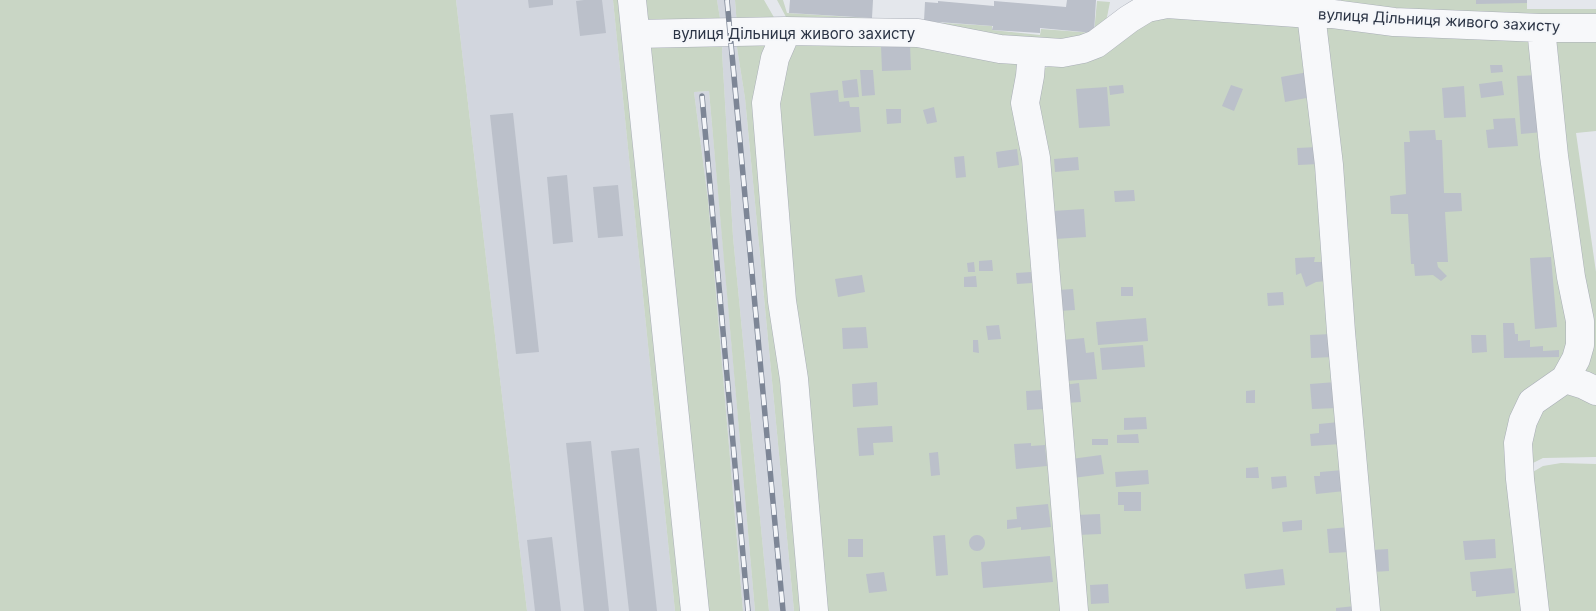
<!DOCTYPE html>
<meta charset="utf-8">
<style>
body{margin:0}
canvas{display:block;background:#e4e7ec}
</style>
<canvas width="1596" height="611"></canvas>
<script>
const c = document.querySelector('canvas').getContext('2d');
c.lineJoin = 'round';
function fill(path, color) { c.fillStyle = color; c.fill(path, 'evenodd'); }
const shape = rows => new Path2D(rows.map(r => 'M' + r).join(''));
function strokePath(path, color, width, dash) { c.strokeStyle = color; c.lineWidth = width; c.lineCap = dash ? 'butt' : 'round'; c.setLineDash(dash || []); c.stroke(path); }
function drawText(font, color, halo, rows, align = 'center') {
  c.font = font + ' Inter,sans-serif'; c.lineWidth = 4; c.setLineDash([]); c.textBaseline = 'middle'; c.strokeStyle = halo; c.fillStyle = color; for (const [text, x, y, turn = 0] of rows) {
    c.save(); c.translate(x, y); c.rotate((+turn || 0) * Math.PI / 180); c.textAlign = isNaN(turn) ? turn : align; if (halo) c.strokeText(text, 0, 0); c.fillText(text, 0, 0); c.restore();
  }
}
fill(shape([
 [456,0,613,0,675,611,527,611],
 [717,0,735,0,737,26,735,35,745,98,794,611,769,611,733,237,722,52,723,37],
 [709,91,724,257,755,611,743,611,708,200,694,92]
]), '#d2d6de');
fill(shape([
 [0,0,456,0,527,611,0,611],
 [613,0,717,0,723,37,722,52,733,237,769,611,755,611,709,91,694,92,708,200,743,611,675,611],
 [735,0,764,0,779,26,737,26],
 [777,0,783,0,787,13,992,26,992,30,1040,35,1041,29,1094,33,1097,1,1110,2,1106,22,1098,36,1080,45,1043,47,994,43,924,30,811,24,796,22,786,17],
 [1341,0,1527,0,1527,9,1596,9,1596,22,1342,6],
 [1178,12,1301,25,1363,611,1080,611,1035,83,1045,68,1140,20],
 [1322,25,1532,34,1573,349,1524,405,1531,611,1371,611],
 [1558,32,1596,32,1596,131,1576,133,1596,272,1596,387,1574,377,1549,58],
 [735,35,777,35,768,58,810,611,794,611,745,98],
 [870,38,1016,57,1021,69,1072,611,818,611,773,91,797,39],
 [1566,389,1596,398,1596,457,1543,458,1529,465,1531,415],
 [1561,463,1596,464,1596,611,1539,611,1531,473,1543,466]
]), '#c9d6c5');
fill(shape([
 [528,0,553,0,553,5,529,8],
 [584,0,602,0,606,33,580,36,576,1],
 [790,0,873,0,872,18,789,13],
 [1067,0,1096,0,1094,33,1040,28,1040,33,992,30,993,26,924,21,925,2,938,3,938,1,994,6,994,1,1066,7],
 [1476,0,1527,0,1527,3,1476,4],
 [910,44,911,70,882,71,881,46],
 [1490,65,1502,65,1503,72,1491,73],
 [860,70,873,70,875,95,862,96],
 [1308,72,1312,97,1285,102,1281,77],
 [1539,75,1543,132,1521,134,1517,76],
 [857,79,859,97,844,98,842,81],
 [1502,81,1504,95,1481,98,1479,84],
 [1123,85,1124,93,1110,95,1109,86],
 [1231,85,1243,89,1234,111,1222,106],
 [1464,86,1466,117,1444,118,1442,88],
 [1107,87,1110,126,1079,128,1076,89],
 [838,90,839,102,849,101,850,107,859,107,861,132,814,136,810,93],
 [934,107,937,122,927,124,923,110],
 [886,109,901,109,901,123,887,124],
 [513,113,539,352,516,354,490,115],
 [1515,118,1518,146,1488,148,1486,130,1494,129,1493,119],
 [1435,130,1436,140,1442,140,1444,193,1461,193,1462,211,1445,212,1448,262,1437,262,1438,267,1447,276,1441,281,1433,275,1415,276,1414,264,1411,264,1408,214,1391,214,1390,196,1406,194,1404,142,1410,142,1409,131],
 [1318,147,1319,164,1298,165,1297,148],
 [1017,149,1019,165,998,168,996,152],
 [964,156,966,177,956,178,954,157],
 [1078,157,1079,170,1055,172,1054,159],
 [567,175,573,242,553,244,547,177],
 [618,185,623,236,598,238,593,187],
 [1134,190,1135,201,1115,202,1114,191],
 [1084,209,1086,237,1055,239,1052,211],
 [1315,257,1314,262,1326,262,1327,281,1316,282,1306,287,1301,273,1296,275,1295,258],
 [1551,257,1557,327,1535,329,1530,258],
 [992,260,993,271,979,271,979,261],
 [974,262,975,272,968,272,967,263],
 [1031,272,1032,283,1017,284,1016,273],
 [862,275,865,292,838,297,835,279],
 [976,276,977,287,964,287,964,277],
 [1121,287,1133,287,1133,296,1121,296],
 [1073,289,1075,310,1059,311,1057,290],
 [1283,292,1284,305,1268,306,1267,293],
 [1146,318,1148,341,1098,345,1096,322],
 [1503,323,1514,323,1515,334,1518,334,1518,341,1530,340,1530,347,1543,346,1543,351,1559,350,1559,357,1504,358],
 [999,325,1001,339,988,340,986,326],
 [866,327,868,348,843,349,842,328],
 [1332,334,1333,357,1311,358,1310,335],
 [1471,335,1486,335,1487,352,1472,353],
 [1084,338,1086,353,1094,352,1097,379,1065,381,1062,340],
 [973,340,978,340,979,353,973,352],
 [1143,345,1145,367,1102,370,1100,348],
 [877,382,878,405,853,407,852,384],
 [1336,382,1338,408,1312,409,1310,384],
 [1079,383,1081,402,1066,403,1064,385],
 [1042,390,1044,409,1027,410,1026,391],
 [1255,390,1255,403,1246,403,1246,391],
 [1146,417,1147,429,1124,430,1124,418],
 [1339,422,1341,444,1311,446,1310,434,1319,433,1319,424],
 [892,426,893,442,873,443,874,455,859,456,857,428],
 [1138,434,1139,443,1117,443,1117,435],
 [1092,439,1108,439,1108,445,1092,445],
 [591,441,609,611,584,611,566,443],
 [1031,443,1031,446,1045,445,1047,466,1016,469,1014,444],
 [639,448,657,611,629,611,611,451],
 [938,452,940,475,931,476,929,453],
 [1101,455,1104,474,1073,478,1071,459],
 [1258,467,1259,478,1246,478,1246,468],
 [1148,470,1149,484,1116,487,1115,472],
 [1343,470,1345,491,1316,494,1314,476,1320,476,1320,472],
 [1286,476,1287,487,1272,489,1271,477],
 [1118,492,1141,492,1141,511,1124,511,1124,505,1118,505],
 [1048,504,1051,527,1021,530,1021,527,1007,529,1007,520,1017,519,1016,507],
 [1100,514,1101,534,1077,535,1076,515],
 [1302,520,1302,530,1283,532,1282,522],
 [1349,527,1350,552,1329,553,1327,529],
 [945,535,948,575,936,576,933,536],
 '969 543a8 8 0 1 1 16 0a8 8 0 1 1-16 0Z',
 [552,537,561,611,535,611,527,540],
 [848,539,863,539,863,557,848,557],
 [1495,539,1496,558,1465,560,1463,541],
 [1388,549,1389,571,1373,572,1372,550],
 [1050,556,1053,582,983,588,981,562],
 [1512,568,1515,593,1476,597,1476,591,1472,591,1470,572],
 [1283,569,1285,585,1246,589,1244,574],
 [884,572,887,591,869,593,866,574],
 [1108,584,1109,603,1091,604,1090,585],
 [1355,606,1355,611,1336,611,1336,608]
]), '#bbc0ca');
const minor = shape([
 [632,0,695,611],
 [1311,14,1329,165,1341,332,1366,611],
 [785,31,782,42,775,58,766,103,782,301,794,379,814,611],
 [636,34,785,31,918,33,1000,49,1062,53,1083,49,1096,44,1129,19,1147,8,1167,4,1311,14,1333,14,1394,22,1541,28,1596,28],
 [1032,52,1030,76,1025,103,1036,158,1074,611],
 [1565,379,1584,385,1596,391],
 [1535,611,1520,479,1518,443,1523,421,1532,402,1565,379,1576,359,1580,345,1580,321,1571,277,1554,156,1541,28]
]);
strokePath(minor, '#a9aeb7', 29);
strokePath(minor, '#f7f8fa', 28);
const rail = shape([
 [727,0,783,611],
 [702,96,748,611]
]);
strokePath(rail, '#7d8696', 5.5);
strokePath(rail, '#f4f6f9', 4, [11]);
drawText('15px', '#2b3445', '#f4f6f9', [
 ["вулиця Дільниця живого захисту",1439,21,3],
 ["вулиця Дільниця живого захисту",794,34]
]);
</script>
